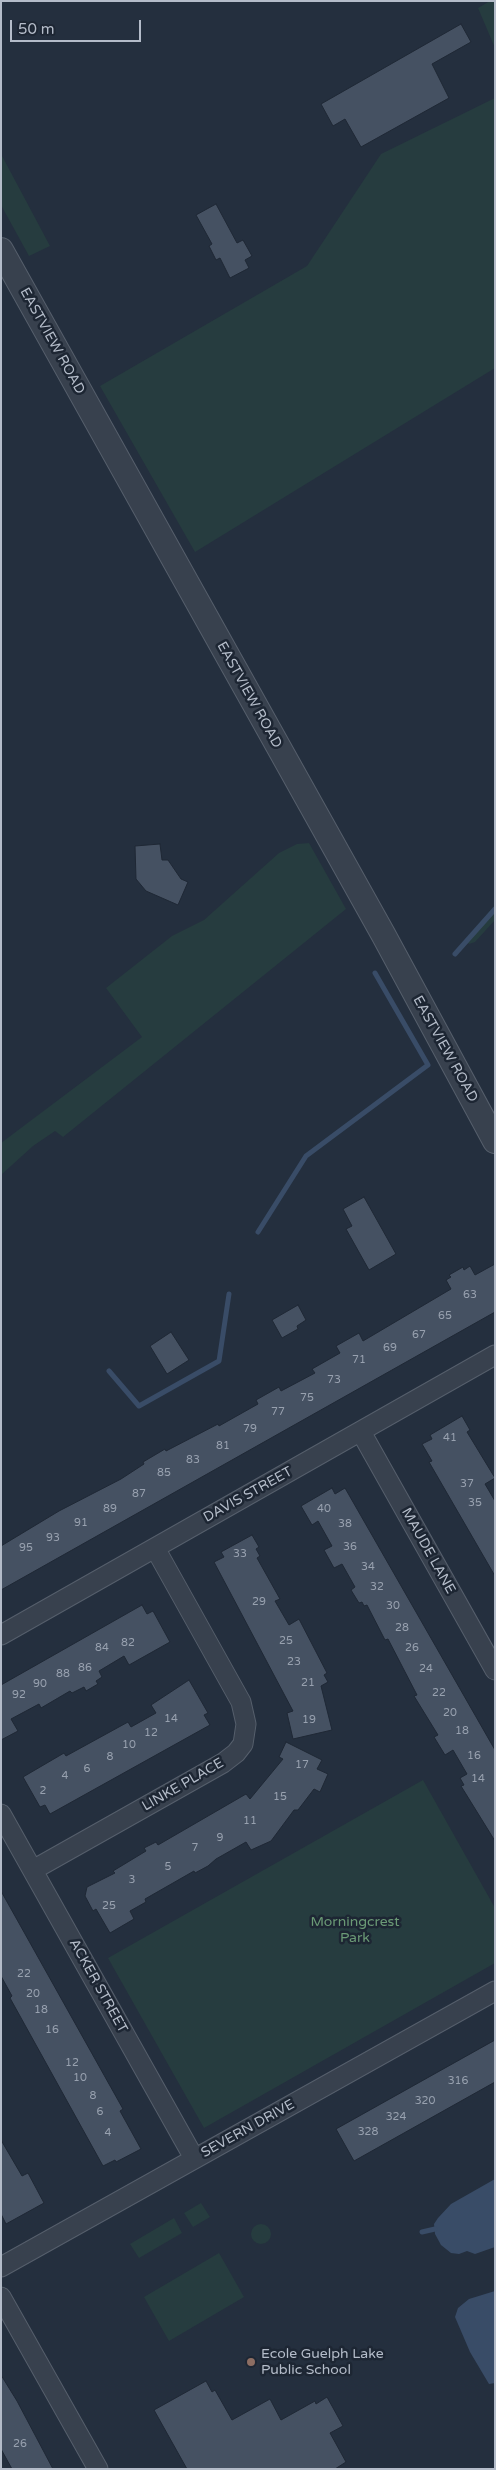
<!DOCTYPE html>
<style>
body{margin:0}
#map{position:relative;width:496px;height:2470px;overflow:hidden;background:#242f3e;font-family:"Varela Round",sans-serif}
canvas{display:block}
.frame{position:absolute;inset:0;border:2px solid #b4bcc9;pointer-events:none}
.scale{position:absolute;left:10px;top:20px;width:131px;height:22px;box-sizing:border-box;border:2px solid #b4bcc9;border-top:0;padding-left:6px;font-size:15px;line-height:18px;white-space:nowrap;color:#b4bcc9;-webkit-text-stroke:4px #1d2633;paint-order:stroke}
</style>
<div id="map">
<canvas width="496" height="2470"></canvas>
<div class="frame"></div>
<div class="scale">50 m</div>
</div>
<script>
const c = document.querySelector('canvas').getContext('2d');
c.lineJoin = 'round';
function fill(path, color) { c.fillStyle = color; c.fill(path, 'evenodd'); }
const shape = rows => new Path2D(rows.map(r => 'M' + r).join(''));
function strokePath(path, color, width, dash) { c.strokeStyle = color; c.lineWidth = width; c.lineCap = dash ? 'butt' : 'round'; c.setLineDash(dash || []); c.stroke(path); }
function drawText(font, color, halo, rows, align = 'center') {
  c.font = font + ' "Varela Round",sans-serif'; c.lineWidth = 5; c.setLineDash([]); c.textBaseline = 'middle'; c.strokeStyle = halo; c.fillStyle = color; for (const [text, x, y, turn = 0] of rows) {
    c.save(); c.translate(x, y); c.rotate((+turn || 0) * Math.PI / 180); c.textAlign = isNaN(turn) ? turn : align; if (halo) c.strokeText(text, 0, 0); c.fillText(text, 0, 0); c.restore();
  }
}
fill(shape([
 [490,1,495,1,495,48,478,8],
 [495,98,495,368,195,552,100,386,307,266,381,154],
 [1,154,50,246,29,256,1,205],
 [309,843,346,909,63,1137,55,1131,33,1146,1,1175,1,1143,142,1037,106,988,172,936,204,920,279,853,297,844],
 [495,905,495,920,475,942,469,944,465,940],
 [423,1780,495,1908,495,1963,204,2128,108,1958],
 [201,2203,210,2217,193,2227,184,2213],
 [174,2218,182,2233,139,2258,130,2244],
 '251 2234a10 10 0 1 1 20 0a10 10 0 1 1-20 0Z',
 [219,2253,244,2297,169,2341,144,2297]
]), '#263c3f');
fill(shape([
 [495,2179,495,2247,475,2254,467,2251,459,2254,451,2253,441,2245,435,2234,434,2224,438,2218,451,2204],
 [495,2291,495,2383,489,2384,470,2352,455,2317,458,2308,469,2299]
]), '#394c67');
strokePath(shape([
 [455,954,495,909],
 [258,1232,306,1156,428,1065,375,973],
 [109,1371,139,1406,219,1361,229,1294],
 [422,2232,435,2229]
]), '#394c67', 5);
const building = shape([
 [461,24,471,42,432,64,449,98,361,147,345,119,333,126,321,104,461,24],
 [216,204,237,243,243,240,252,256,245,260,249,268,230,278,220,258,216,260,209,246,212,244,196,215,216,204],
 [160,844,162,860,168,860,181,879,188,882,178,905,146,891,136,879,135,846,160,844],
 [364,1197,396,1254,369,1270,346,1229,352,1226,343,1209,364,1197],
 [495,1264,495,1312,1,1590,1,1546,59,1511,121,1479,144,1464,143,1462,165,1449,166,1451,218,1424,219,1426,258,1404,256,1400,279,1387,281,1391,315,1373,312,1369,340,1353,336,1346,359,1333,363,1341,451,1289,446,1280,451,1277,449,1275,463,1267,464,1270,470,1266,475,1275,495,1264],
 [298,1305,306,1320,297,1326,298,1329,282,1338,272,1320,298,1305],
 [171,1332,189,1360,167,1374,150,1346,171,1332],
 [462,1416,470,1430,467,1432,495,1478,485,1484,495,1501,495,1576,429,1462,432,1461,422,1444,432,1439,430,1435,462,1416],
 [332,1488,335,1494,345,1488,495,1750,495,1841,461,1786,464,1785,460,1778,467,1774,453,1750,445,1755,434,1737,438,1735,414,1696,417,1695,388,1639,385,1640,367,1605,364,1606,362,1602,359,1603,351,1590,355,1587,342,1564,334,1568,324,1550,332,1546,318,1521,312,1525,301,1506,332,1488],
 [252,1535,259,1547,256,1549,260,1556,257,1558,280,1599,275,1601,289,1625,299,1619,327,1673,324,1675,328,1682,321,1686,332,1730,293,1739,287,1713,293,1711,214,1562,224,1557,221,1552,252,1535],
 [142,1605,147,1614,153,1611,170,1642,129,1665,124,1656,99,1671,102,1677,96,1681,98,1684,86,1691,84,1687,72,1693,70,1691,41,1708,39,1704,11,1719,18,1731,1,1740,1,1685,142,1605],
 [189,1680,208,1713,204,1715,210,1725,50,1814,45,1805,40,1807,23,1777,64,1753,66,1756,128,1722,131,1727,156,1713,151,1705,189,1680],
 [286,1742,322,1760,317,1769,328,1774,320,1792,314,1789,298,1810,294,1810,271,1841,251,1850,246,1842,216,1859,208,1866,195,1873,194,1871,145,1899,146,1902,130,1911,134,1919,110,1933,96,1909,93,1911,85,1896,87,1887,115,1873,113,1871,146,1851,144,1848,156,1842,158,1845,246,1794,250,1799,283,1759,279,1757,286,1742],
 [1,1891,123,2109,120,2111,141,2149,116,2162,115,2160,103,2166,10,1998,12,1996,1,1976,1,1891],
 [495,2040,495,2082,354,2161,336,2129,495,2040],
 [1,2140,22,2176,28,2173,44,2203,6,2224,1,2214,1,2140],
 [1,2375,17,2401,53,2469,12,2469,1,2449,1,2375],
 [206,2381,212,2392,215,2390,232,2420,270,2399,281,2420,315,2401,316,2404,327,2397,343,2426,330,2433,346,2462,335,2469,187,2469,154,2410,206,2381]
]);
fill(building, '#455162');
strokePath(building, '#1f2835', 1);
const minor = shape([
 [361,1432,495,1670],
 [1,1635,495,1355],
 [1,1814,194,2158],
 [33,1870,223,1763,236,1753,243,1744,246,1724,241,1702,155,1548],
 [1,2267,495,1991],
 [1,2297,98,2469]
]);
const tertiary = shape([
 [1,250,383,934,495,1141]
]);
strokePath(minor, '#565f6c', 21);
strokePath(tertiary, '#565f6c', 26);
strokePath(minor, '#38414e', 19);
strokePath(tertiary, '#38414e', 24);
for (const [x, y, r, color] of [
 [251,2362,5,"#8d6e63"]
]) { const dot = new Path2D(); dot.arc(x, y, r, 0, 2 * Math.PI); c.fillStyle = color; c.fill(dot); strokePath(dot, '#1d2633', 2); }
drawText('11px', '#98a1af', null, [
 ["63",470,1295],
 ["65",445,1316],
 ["67",419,1335],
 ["69",390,1348],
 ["71",359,1360],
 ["73",334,1380],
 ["75",307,1398],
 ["77",278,1412],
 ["79",250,1429],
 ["41",450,1438],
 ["81",223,1446],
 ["83",193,1460],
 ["85",164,1473],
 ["37",467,1484],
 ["87",139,1494],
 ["35",475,1503],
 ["89",110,1509],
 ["40",324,1509],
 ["91",81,1523],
 ["38",345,1524],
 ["93",53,1538],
 ["36",350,1547],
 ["95",26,1548],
 ["33",240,1554],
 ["34",368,1567],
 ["32",377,1587],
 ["29",259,1602],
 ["30",393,1606],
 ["28",402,1628],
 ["25",286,1641],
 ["82",128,1643],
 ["84",102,1648],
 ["26",412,1648],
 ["23",294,1662],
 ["86",85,1668],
 ["24",426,1669],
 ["88",63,1674],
 ["21",308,1683],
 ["90",40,1684],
 ["22",439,1693],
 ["92",19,1695],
 ["20",450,1713],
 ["14",171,1719],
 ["19",309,1720],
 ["18",462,1731],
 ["12",151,1733],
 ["10",129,1745],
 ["16",474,1756],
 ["8",110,1757],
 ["17",302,1765],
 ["6",87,1769],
 ["4",65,1776],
 ["14",478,1779],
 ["2",43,1791],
 ["15",280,1797],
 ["11",250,1821],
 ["9",220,1838],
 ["7",195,1848],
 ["5",168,1867],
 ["3",132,1880],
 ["25",109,1906],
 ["22",24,1974],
 ["20",33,1994],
 ["18",41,2010],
 ["16",52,2030],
 ["12",72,2063],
 ["10",80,2078],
 ["316",458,2081],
 ["8",93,2096],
 ["320",425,2101],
 ["6",100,2112],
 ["324",396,2117],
 ["328",368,2132],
 ["4",108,2133],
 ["26",20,2444]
]);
drawText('14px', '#b4bcc9', '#1d2633', [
 ["EASTVIEW ROAD",52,341,61],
 ["EASTVIEW ROAD",249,695,61],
 ["EASTVIEW ROAD",445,1049,61],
 ["DAVIS STREET",248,1495,-29],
 ["MAUDE LANE",428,1551,61],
 ["LINKE PLACE",183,1785,-30],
 ["ACKER STREET",98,1986,61],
 ["SEVERN DRIVE",248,2129,-29]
]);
drawText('14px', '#6b9a76', '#1d2633', [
 ["Morningcrest",355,1922],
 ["Park",355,1938]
]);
drawText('14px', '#b4bcc9', '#1d2633', [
 ["Ecole Guelph Lake",261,2354],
 ["Public School",261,2370]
], 'left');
</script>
